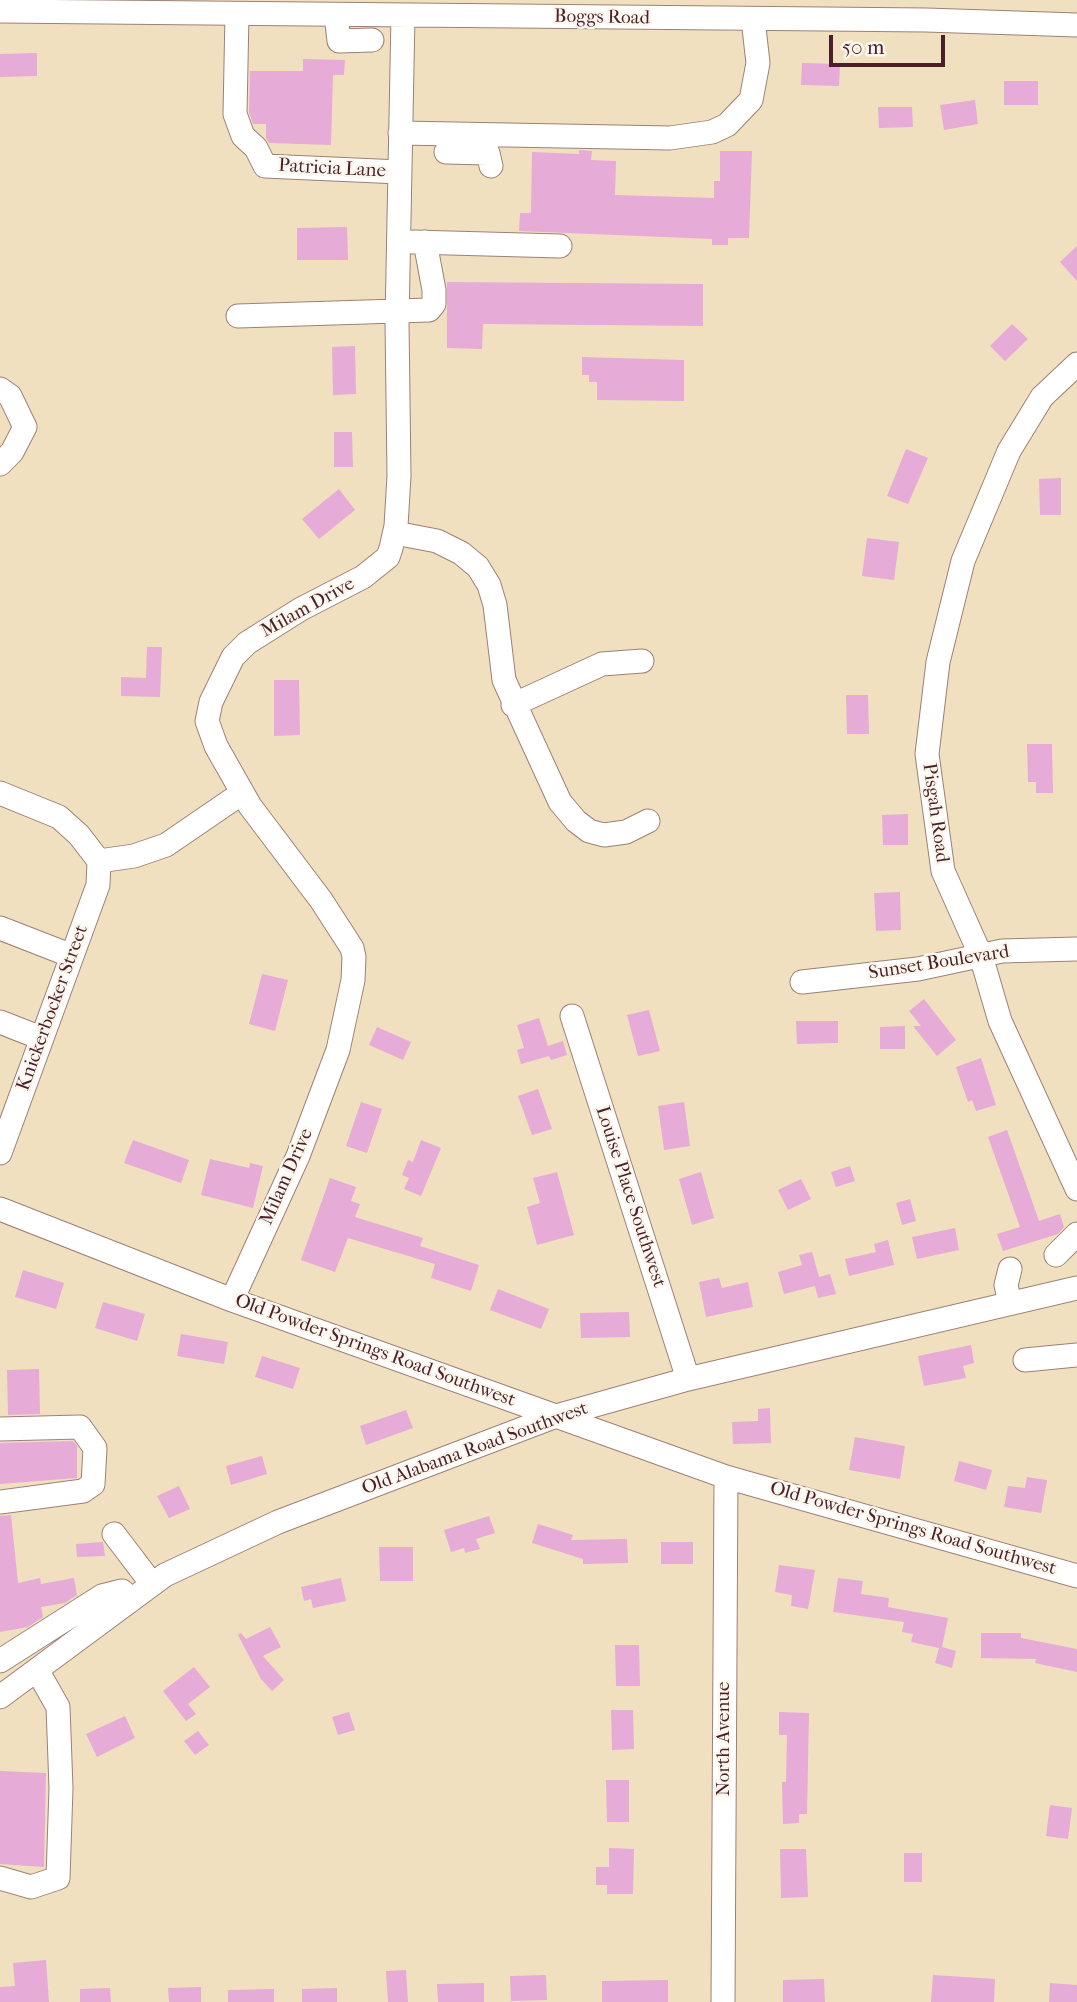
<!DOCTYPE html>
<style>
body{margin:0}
#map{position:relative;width:1077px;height:2002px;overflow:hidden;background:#f0e0c0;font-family:"IM FELL French Canon",serif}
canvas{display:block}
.scale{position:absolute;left:829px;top:35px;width:116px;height:32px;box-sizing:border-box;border:4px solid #4a1f2b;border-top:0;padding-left:9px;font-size:21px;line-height:24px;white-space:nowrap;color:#4a1f2b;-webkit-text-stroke:5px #fbf7ec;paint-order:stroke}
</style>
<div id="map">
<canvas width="1077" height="2002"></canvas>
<div class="scale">50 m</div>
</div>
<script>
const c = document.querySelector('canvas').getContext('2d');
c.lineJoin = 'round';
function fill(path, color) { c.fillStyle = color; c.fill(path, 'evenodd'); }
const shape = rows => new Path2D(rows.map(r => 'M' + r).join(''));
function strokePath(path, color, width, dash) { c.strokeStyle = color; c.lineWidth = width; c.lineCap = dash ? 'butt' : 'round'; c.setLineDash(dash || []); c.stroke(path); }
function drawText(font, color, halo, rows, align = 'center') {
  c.font = font + ' "IM FELL French Canon",serif'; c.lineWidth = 5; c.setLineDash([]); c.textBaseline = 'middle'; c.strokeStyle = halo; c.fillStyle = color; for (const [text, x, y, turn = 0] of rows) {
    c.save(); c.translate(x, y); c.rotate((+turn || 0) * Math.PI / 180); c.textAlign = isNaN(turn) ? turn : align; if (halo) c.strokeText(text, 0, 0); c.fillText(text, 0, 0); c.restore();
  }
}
fill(shape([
 [37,53,37,76,0,77,0,54],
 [303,59,345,60,344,75,333,75,331,145,269,143,266,138,266,124,253,124,249,112,250,71,303,71],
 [802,63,840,64,839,86,801,85],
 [1004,81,1038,81,1038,105,1004,105],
 [975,100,978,124,944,130,940,105],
 [878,107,912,107,913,127,879,128],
 [579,150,592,151,591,160,616,161,615,195,714,198,714,181,720,181,720,151,752,151,749,238,728,238,728,245,712,245,712,239,519,231,520,213,531,213,532,152,579,154],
 [347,227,348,260,297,260,297,228],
 [1077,246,1077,281,1060,262],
 [447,282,703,284,703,326,483,324,482,349,447,348],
 [1012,324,1028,339,1005,361,990,346],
 [355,346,356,394,333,395,332,347],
 [582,357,684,360,684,401,597,400,597,382,589,382,589,375,582,375],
 [334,432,352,432,353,467,334,467],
 [906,449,928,458,908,504,887,496],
 [1061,478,1061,515,1040,515,1039,479],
 [339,489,355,510,319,539,302,519],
 [867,538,899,542,894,580,862,576],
 [147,647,162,647,160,697,121,696,121,677,146,678],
 [274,680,299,680,300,735,274,736],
 [846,695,868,695,869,734,847,734],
 [1027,744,1052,744,1053,793,1036,793,1036,782,1028,782],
 [908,814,908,845,883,845,882,815],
 [900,892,901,930,876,931,874,893],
 [262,974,288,980,275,1031,249,1024],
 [924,999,956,1040,937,1056,913,1026,921,1026,909,1011],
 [649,1010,660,1051,638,1056,627,1015],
 [539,1018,548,1046,563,1041,567,1055,551,1060,549,1056,521,1064,517,1050,524,1048,517,1025],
 [796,1021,838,1021,838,1043,797,1044],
 [905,1026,905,1049,880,1049,880,1027],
 [377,1027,411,1042,403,1060,369,1045],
 [981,1058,996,1105,976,1111,972,1100,968,1102,956,1067],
 [538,1089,552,1129,532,1135,518,1096],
 [361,1102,382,1109,367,1153,346,1146],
 [684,1102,690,1146,664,1150,658,1106],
 [1007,1130,1039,1221,1060,1214,1064,1227,1058,1234,1003,1251,997,1234,1020,1227,988,1137],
 [133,1140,189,1160,181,1183,124,1163],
 [421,1140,441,1148,421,1196,404,1189,409,1178,402,1175,408,1160,413,1162],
 [210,1159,249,1168,250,1163,263,1166,253,1208,201,1195],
 [850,1166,855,1181,836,1187,831,1172],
 [557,1172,574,1235,537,1245,527,1207,540,1203,533,1178],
 [701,1172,714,1218,692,1225,679,1179],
 [330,1178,356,1187,351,1201,360,1204,355,1217,423,1238,420,1246,479,1265,471,1291,431,1278,435,1264,348,1238,335,1272,301,1260],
 [801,1179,811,1199,788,1210,778,1190],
 [910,1199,916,1221,902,1225,896,1203],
 [955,1228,959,1250,917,1259,912,1237],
 [888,1240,894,1265,849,1276,845,1259,876,1252,874,1244],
 [812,1252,819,1277,830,1274,836,1294,818,1298,815,1286,784,1294,778,1272,802,1265,799,1255],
 [23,1270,64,1283,56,1309,15,1297],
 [719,1278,722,1288,748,1282,753,1307,706,1317,699,1282],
 [498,1289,549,1309,541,1329,490,1310],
 [103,1302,145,1314,137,1341,95,1328],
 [629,1312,630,1337,581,1338,580,1313],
 [181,1334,228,1342,224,1364,177,1356],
 [971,1345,974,1363,963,1366,966,1378,924,1386,918,1356],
 [262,1356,300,1368,293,1389,255,1377],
 [39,1369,40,1414,8,1415,7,1370],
 [770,1408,771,1443,733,1444,732,1422,758,1421,758,1409],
 [406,1410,413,1428,366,1445,360,1426],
 [855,1437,905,1446,900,1479,849,1470],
 [73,1441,77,1446,77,1478,0,1484,0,1443],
 [262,1456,267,1474,231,1485,226,1466],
 [959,1461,992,1470,986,1490,954,1481],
 [1027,1477,1047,1480,1041,1513,1004,1507,1008,1486,1025,1488],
 [179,1486,190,1509,169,1518,157,1496],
 [11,1515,18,1583,40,1578,41,1584,74,1578,77,1595,65,1603,41,1607,43,1617,28,1627,0,1632,0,1516],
 [489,1516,495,1533,476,1539,480,1549,465,1553,464,1548,451,1552,444,1530],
 [538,1524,573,1535,571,1540,627,1539,628,1563,583,1564,583,1559,532,1543],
 [103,1542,105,1556,77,1557,76,1544],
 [661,1542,693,1542,693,1564,661,1564],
 [379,1547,413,1547,413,1581,380,1581],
 [779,1565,815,1570,808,1609,791,1606,792,1595,775,1592],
 [341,1578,346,1601,313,1608,311,1599,304,1601,301,1587],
 [838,1578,863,1581,861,1594,889,1598,888,1607,948,1618,942,1647,956,1651,952,1668,935,1663,939,1648,911,1642,913,1634,902,1632,904,1622,833,1612],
 [270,1627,281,1647,263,1656,284,1680,272,1691,261,1679,238,1635,241,1633,246,1639],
 [981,1633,1021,1633,1021,1638,1077,1649,1077,1672,1035,1663,1036,1659,981,1658],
 [615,1645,639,1645,640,1686,616,1686],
 [194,1667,210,1687,188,1704,196,1714,186,1721,163,1691],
 [611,1710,633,1710,634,1749,612,1750],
 [349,1712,355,1730,338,1735,332,1717],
 [779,1712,809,1713,807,1814,799,1814,799,1823,783,1824,782,1782,786,1782,787,1735,779,1735],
 [125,1716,135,1738,97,1757,86,1734],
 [198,1731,209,1745,195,1755,184,1741],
 [0,1771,46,1773,44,1867,0,1864],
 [606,1780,629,1780,629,1822,607,1822],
 [1050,1805,1072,1808,1068,1839,1046,1836],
 [609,1848,634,1849,633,1894,607,1894,607,1885,596,1885,596,1867,609,1867],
 [780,1849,806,1849,808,1897,781,1898],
 [904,1853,922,1853,922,1882,904,1882],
 [46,1960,49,2002,0,2002,0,1987,15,1986,13,1963],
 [406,1970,408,2002,388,2002,386,1971],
 [546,1975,547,2000,511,2001,510,1976],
 [933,1975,995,1979,994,2002,931,2002],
 [824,1979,825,2002,783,2002,783,1980],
 [668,1980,668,2002,602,2002,602,1981],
 [484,1983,484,2002,438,2002,437,1984],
 [1050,1983,1077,1985,1077,2002,1049,2002],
 [201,1987,201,2002,169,2002,168,1988],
 [110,1988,111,2002,80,2002,80,1989],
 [337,1988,337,2002,302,2002,302,1989],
 [274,1989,274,2002,228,2002,228,1990]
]), '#e6abd6');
const minor = shape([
 [0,11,926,20,1077,25],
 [237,14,235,114,243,136,256,148,265,166,400,172],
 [336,15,339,41,372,40],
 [400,133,670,138,712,132,727,125,751,100,758,63,753,19],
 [446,152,488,153,491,166],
 [413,242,560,246],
 [238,316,429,310,434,304,434,290,425,242],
 [1077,364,1042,397,1009,451,963,561,938,662,927,754,943,871,981,956,1000,1021,1077,1189],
 [0,389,10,396,25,427,12,452,0,464],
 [395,533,437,541,461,553,478,567,489,585,495,605,504,680,560,802,576,821,589,831,604,835,626,832,648,821],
 [513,705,602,664,642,661],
 [0,793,59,817,79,835,99,861],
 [99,861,134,856,166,845,242,793],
 [0,928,72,956],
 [802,982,918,969,1002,951,1077,949],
 [572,1016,688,1379],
 [0,1022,41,1038],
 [0,1153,98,885,99,861],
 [0,1209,232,1300,726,1477,1077,1576],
 [1056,1255,1077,1234],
 [232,1300,298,1156,338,1050,353,980,354,957,352,948,321,900,250,806,216,746,207,721,211,702,233,657,247,643,301,609,363,577,388,557,391,548,396,526,399,476,397,321,403,16],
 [1010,1303,1006,1285,1010,1269],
 [1025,1360,1077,1355],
 [0,1429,80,1427,95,1448,93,1484,83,1491,0,1502],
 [114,1534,152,1584],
 [0,1661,102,1596,122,1591,131,1600],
 [0,1697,165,1575,278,1522,556,1416,688,1379,1077,1288],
 [0,1878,31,1887,58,1878,61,1788,58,1707,37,1670],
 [723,2002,726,1477]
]);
strokePath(minor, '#9d8076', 25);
strokePath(minor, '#fff', 23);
drawText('19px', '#4a1f2b', '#fbf7ec', [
 ["Boggs Road",602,18,1],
 ["Patricia Lane",332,169,3],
 ["Milam Drive",308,608,-29],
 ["Pisgah Road",935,813,82],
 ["Sunset Boulevard",939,963,-9],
 ["Knickerbocker Street",53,1008,-70],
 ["Milam Drive",287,1177,-66],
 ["Louise Place Southwest",630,1197,72],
 ["Old Powder Springs Road Southwest",375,1351,20],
 ["Old Alabama Road Southwest",475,1449,-20],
 ["Old Powder Springs Road Southwest",913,1529,16],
 ["North Avenue",724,1739,-90]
]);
</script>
